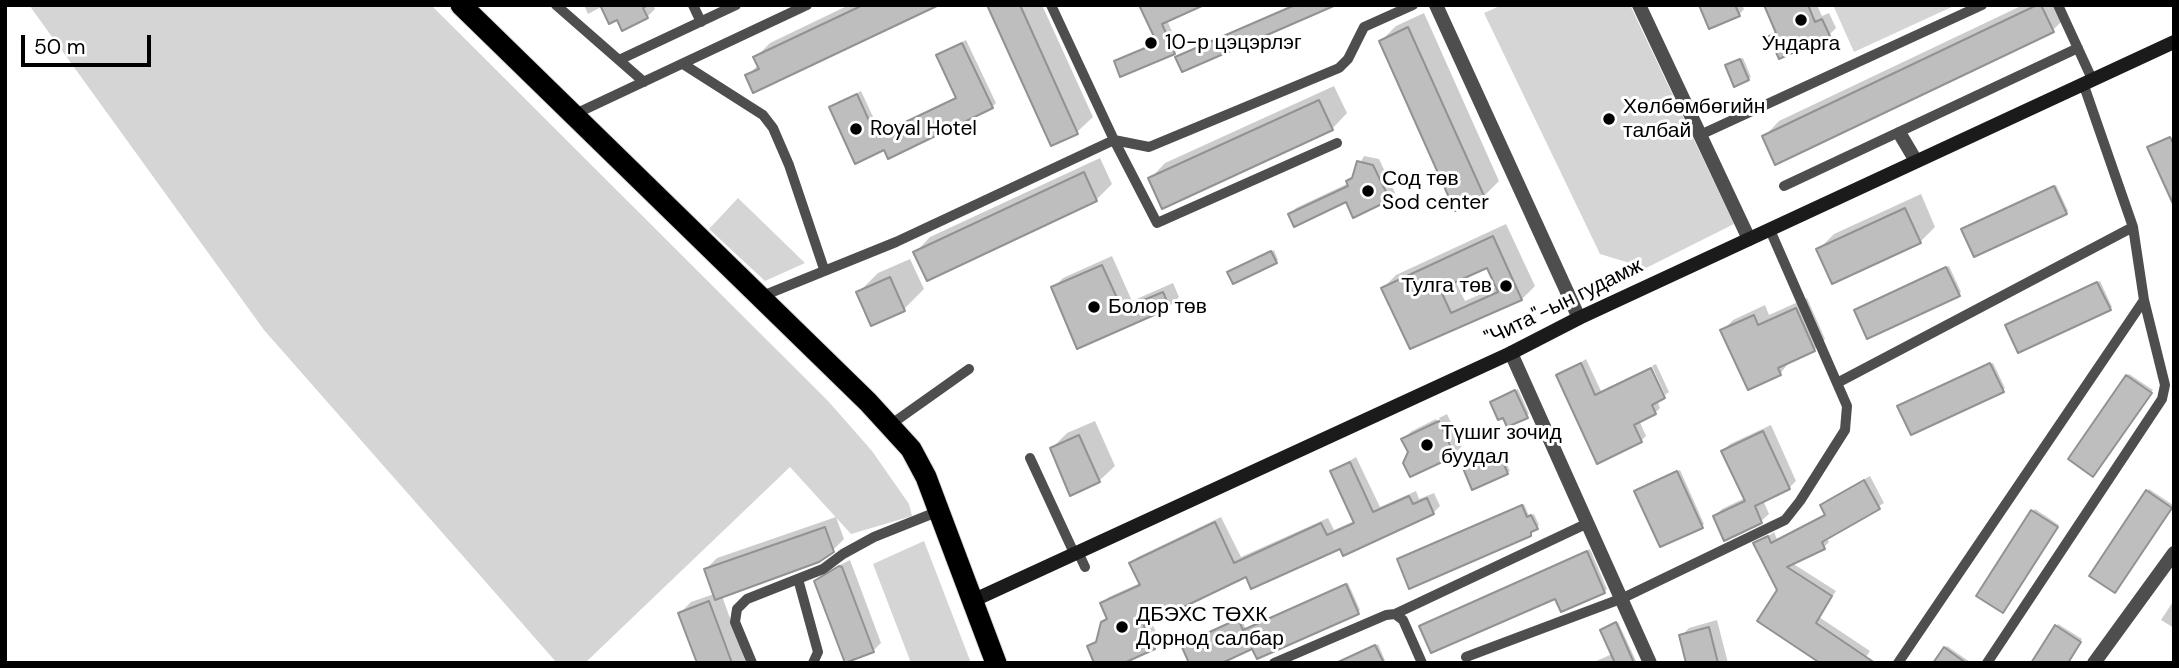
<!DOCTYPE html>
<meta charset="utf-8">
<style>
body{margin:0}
#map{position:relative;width:2179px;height:668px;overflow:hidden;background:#fff;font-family:"DM Sans",sans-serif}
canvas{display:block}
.frame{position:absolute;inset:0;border:7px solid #000;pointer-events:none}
.scale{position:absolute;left:21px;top:35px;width:130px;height:32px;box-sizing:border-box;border:4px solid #000;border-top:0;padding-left:9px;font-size:21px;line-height:24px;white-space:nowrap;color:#000;-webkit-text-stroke:5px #fff;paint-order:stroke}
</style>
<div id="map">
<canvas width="2179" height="668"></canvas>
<div class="frame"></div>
<div class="scale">50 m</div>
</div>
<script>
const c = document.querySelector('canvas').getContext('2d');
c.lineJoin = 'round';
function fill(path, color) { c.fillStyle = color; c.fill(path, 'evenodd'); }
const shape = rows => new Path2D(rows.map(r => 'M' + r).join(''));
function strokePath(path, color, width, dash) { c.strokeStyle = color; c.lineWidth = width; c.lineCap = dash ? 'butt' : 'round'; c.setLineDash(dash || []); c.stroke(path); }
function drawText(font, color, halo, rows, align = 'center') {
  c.font = font + ' "DM Sans",sans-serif'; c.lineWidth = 6; c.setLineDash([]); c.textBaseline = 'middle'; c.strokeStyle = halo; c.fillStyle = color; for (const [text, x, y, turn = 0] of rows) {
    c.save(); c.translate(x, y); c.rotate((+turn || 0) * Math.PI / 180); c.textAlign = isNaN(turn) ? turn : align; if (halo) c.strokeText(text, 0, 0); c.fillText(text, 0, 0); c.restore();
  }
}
fill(shape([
 [29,5,431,5,829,402,872,451,909,504,912,516,851,534,790,467,585,663,557,663,264,330],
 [1502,5,1630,5,1734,224,1646,268,1600,254,1484,13],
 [1833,5,1956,5,1854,52],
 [738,198,805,263,765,281,709,229],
 [924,541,971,663,911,663,873,564]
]), '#d5d5d5');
fill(shape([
 [584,5,654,5,655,9,647,17,617,18,603,6,588,14],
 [849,5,935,5,747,76,759,64,756,57,770,43],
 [989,5,1042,5,1093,117,1077,132,1052,144],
 [1141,5,1167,20,1179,48,1174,53,1116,61,1158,41],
 [1701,5,1742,5,1744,9,1739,15],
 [1766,5,1817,5,1822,16,1829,13,1836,28,1829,35,1771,36,1777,31],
 [2023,5,2063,5,2068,15,2053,30,1764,137,1779,121],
 [1424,13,1499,181,1484,196,1381,41,1396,26],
 [966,40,996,103,992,107,885,148,831,108,861,91,881,134,958,97,938,55],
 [1743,58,1751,77,1748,79,1729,63],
 [1334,86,1347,113,1332,129,1150,179,1165,163],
 [1364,156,1379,159,1395,193,1389,199,1347,200,1290,214,1296,208,1349,183],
 [1100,158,1112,184,1096,200,915,253,930,237],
 [2056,185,2068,211,2066,213,1963,229],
 [1921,194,1935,227,1920,242,1819,249,1834,234],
 [1506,224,1535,286,1522,299,1410,347,1383,288,1396,275],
 [1487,266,1497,287,1465,301,1455,280],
 [1274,250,1278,260,1276,262,1232,270],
 [1112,256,1132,301,1173,283,1179,297,1169,307,1078,347,1053,288,1063,278],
 [910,259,924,289,904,309,858,293,878,273],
 [1949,266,1961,292,1958,294,1858,308],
 [2100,281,2112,307,2110,309,2007,325],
 [1807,298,1825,339,1814,350,1790,361,1780,374,1722,331,1733,320,1765,305,1769,315],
 [1586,359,1601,391,1649,368,1663,398,1657,400,1660,408,1655,413,1639,420,1646,436,1641,441,1558,376],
 [1993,363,2005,388,2003,391,1902,405],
 [1656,364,1669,392,1665,395,1652,366],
 [2129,374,2153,390,2095,473,2127,376],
 [1518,389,1529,414,1504,415,1494,400],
 [1447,414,1462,446,1455,453,1439,418],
 [1436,419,1452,453,1454,453,1454,454,1409,452,1403,439,1412,431],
 [1095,421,1115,466,1099,481,1052,448,1067,433],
 [1771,425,1796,481,1789,488,1763,500,1769,514,1761,521,1725,539,1715,516,1722,509,1745,498,1723,451,1730,444],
 [1501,451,1510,471,1507,473,1465,468],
 [1356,457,1380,507,1416,491,1419,499,1434,493,1440,506,1433,513,1341,546,1247,575,1151,621,1160,641,1154,647,1089,647,1099,639,1102,623,1108,617,1102,603,1109,597,1140,583,1131,563,1138,557,1221,517,1241,557,1328,518,1334,530,1354,521,1332,471],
 [1680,470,1704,524,1702,526,1639,489],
 [1870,476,1884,503,1827,538,1829,542,1824,547,1792,563,1836,591,1819,617,1870,651,1862,663,1820,663,1756,544,1774,532,1777,539,1826,514,1822,505,1827,500],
 [2149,489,2173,505,2117,589,2147,491],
 [1524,504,1529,516,1534,514,1539,525,1530,535,1401,557],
 [2035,509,2059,525,2005,609,2033,511],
 [836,517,844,539,833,550,722,596,746,663,698,663,680,613,691,602,714,594,706,569,717,558],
 [1590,549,1607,589,1604,592,1556,596,1421,626],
 [850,560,881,643,873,651,816,581,824,573],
 [1348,583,1360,610,1358,612,1253,647,1185,643,1241,618,1246,629],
 [2174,600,2174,628,2161,620],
 [1717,620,1728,663,1688,663,1681,636,1689,628],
 [1618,622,1637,663,1592,663,1612,654,1602,630],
 [2058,624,2082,639,2067,663,2033,663],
 [1378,644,1386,663,1337,663],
 [1947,646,1970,662,1970,663,1935,663]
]), '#0003');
const building = shape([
 [600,5,648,5,643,8,648,18,622,31,617,20,609,24,600,5],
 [863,5,939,5,753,93,745,75,759,69,753,57,863,5],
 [987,5,1020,5,1078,134,1051,146,987,5],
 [1139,5,1204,5,1162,24,1175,54,1120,77,1114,61,1157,43,1139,5],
 [1295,5,1336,5,1182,72,1175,57,1295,5],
 [1699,5,1735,5,1740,16,1709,29,1699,5],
 [1764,5,1808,5,1815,22,1822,19,1830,36,1779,59,1769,36,1776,33,1764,5],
 [2037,5,2041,5,2054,32,1775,165,1762,136,2037,5],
 [1408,27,1485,198,1455,211,1379,41,1408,27],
 [962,43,993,108,888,159,884,150,855,164,829,107,857,94,876,136,956,98,936,55,962,43],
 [1740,59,1749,80,1734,87,1725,65,1740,59],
 [1319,100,1333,130,1162,209,1148,178,1319,100],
 [2170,137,2174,145,2174,206,2147,147,2170,137],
 [1357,161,1373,165,1390,200,1353,218,1346,202,1294,227,1288,214,1348,186,1346,181,1352,178,1357,161],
 [1084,172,1097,201,927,281,913,252,1084,172],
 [2054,186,2067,214,1974,257,1961,229,2054,186],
 [1905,208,1921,243,1832,284,1816,249,1905,208],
 [1493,236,1522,300,1410,349,1381,288,1493,236],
 [1487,268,1498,292,1451,313,1440,289,1487,268],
 [1271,251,1277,263,1233,284,1227,272,1271,251],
 [1102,265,1122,309,1163,292,1170,308,1077,349,1051,287,1102,265],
 [1946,267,1960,296,1867,339,1854,310,1946,267],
 [890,277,905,311,871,326,856,292,890,277],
 [2097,282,2111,310,2018,353,2005,325,2097,282],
 [1796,308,1815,351,1778,368,1781,375,1748,390,1720,330,1754,315,1758,325,1796,308],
 [1581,363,1595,395,1651,368,1665,398,1652,405,1656,414,1634,425,1642,442,1597,464,1556,375,1581,363],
 [1990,363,2004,392,1911,435,1897,406,1990,363],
 [2126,375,2152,393,2093,477,2068,459,2126,375],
 [1515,390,1528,418,1507,427,1503,418,1498,420,1490,402,1515,390],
 [1439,421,1455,456,1410,477,1403,463,1408,452,1401,439,1439,421],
 [1763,431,1790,489,1755,506,1762,523,1724,541,1713,516,1745,501,1721,451,1763,431],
 [1079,435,1100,482,1070,496,1050,448,1079,435],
 [1499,452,1508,474,1472,490,1463,468,1499,452],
 [1350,462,1373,512,1409,496,1413,504,1427,498,1434,514,1343,556,1340,549,1251,589,1246,577,1144,626,1155,649,1124,663,1094,663,1087,646,1096,642,1101,622,1107,619,1100,603,1140,585,1129,563,1215,522,1234,563,1321,523,1327,535,1354,523,1330,471,1350,462],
 [1677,471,1703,528,1660,547,1634,491,1677,471],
 [1864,480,1880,509,1822,542,1825,549,1787,567,1832,596,1816,623,1875,663,1820,663,1757,621,1777,590,1753,543,1768,536,1771,543,1825,515,1820,505,1864,480],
 [2146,490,2172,508,2115,593,2089,576,2146,490],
 [1522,505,1527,517,1531,515,1538,529,1531,532,1531,536,1409,589,1397,559,1522,505],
 [2031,510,2058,527,2003,613,1976,596,2031,510],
 [825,527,834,552,819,562,715,600,704,569,825,527],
 [1587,551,1605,593,1561,612,1555,599,1431,653,1419,626,1587,551],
 [839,566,842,567,874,652,845,663,814,581,839,566],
 [1346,584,1359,614,1257,659,1252,649,1222,663,1189,663,1181,645,1238,619,1243,630,1346,584],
 [709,601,732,663,697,663,678,613,709,601],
 [1616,622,1634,663,1615,663,1600,630,1616,622],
 [2055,625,2081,642,2068,663,2031,663,2055,625],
 [1709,627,1718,663,1686,663,1679,635,1709,627],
 [1375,645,1384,663,1336,663,1375,645],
 [1944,647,1966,663,1933,663,1944,647]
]);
fill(building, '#bebebe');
strokePath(building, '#929292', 2);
const highway = shape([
 [461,5,868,402,911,449,926,477,996,663]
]);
strokePath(highway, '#dbdbdb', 23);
strokePath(shape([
 [556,5,644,82],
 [693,5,701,22],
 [2058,5,2092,79],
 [619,60,736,5],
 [683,64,763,115,773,128,789,165,824,269],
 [573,115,807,5],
 [1700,135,1982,5],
 [1114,140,1149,147,1339,68,1348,59,1364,27,1413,5],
 [1114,140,1157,223,1337,143],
 [1784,186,2078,48],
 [760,297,896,242,1114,140,1051,5],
 [1839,382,2133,227],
 [890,425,969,369],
 [1030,458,1074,553],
 [1078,552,1085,567],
 [798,579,818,652,813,663],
 [1395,614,1588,523],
 [1466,657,1623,598,1785,520,1800,501,1845,430,1847,406,1770,230],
 [752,663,735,622,737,609,747,599,823,569,843,554,874,537,939,511],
 [1274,663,1386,615,1395,614,1403,620,1422,663],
 [1898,663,2144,300],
 [1987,663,2162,399,2165,385,2144,300,2133,227,2083,83]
]), '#4e4e4e', 10);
strokePath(shape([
 [1436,5,1579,318],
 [1639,5,1749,239],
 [1900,134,1916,161],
 [1511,353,1650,663],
 [2094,663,2174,553]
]), '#4e4e4e', 14);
strokePath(shape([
 [972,601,1511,353,1579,318,2174,42]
]), '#1b1b1b', 14);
strokePath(highway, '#000', 21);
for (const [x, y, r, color] of [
 [1801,20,7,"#000"],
 [1151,43,7,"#000"],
 [1609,119,7,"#000"],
 [856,129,7,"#000"],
 [1368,191,7,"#000"],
 [1506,286,7,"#000"],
 [1094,307,7,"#000"],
 [1427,445,7,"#000"],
 [1122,627,7,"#000"]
]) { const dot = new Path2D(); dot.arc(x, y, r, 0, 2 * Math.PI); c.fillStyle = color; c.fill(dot); strokePath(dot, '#fff', 2.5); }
drawText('21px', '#000', '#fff', [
 ["10-р цэцэрлэг",1165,43],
 ["Ундарга",1801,44,"center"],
 ["Хөлбөмбөгийн",1623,107],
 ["талбай",1623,131],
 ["Royal Hotel",870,129],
 ["Сод төв",1382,179],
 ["Sod center",1382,203],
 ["Тулга төв",1492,286,"right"],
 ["Болор төв",1108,307],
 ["Түшиг зочид",1441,433],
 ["буудал",1441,457],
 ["ДБЭХС ТӨХК",1136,615],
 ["Дорнод салбар",1136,639]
], 'left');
drawText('21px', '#000', '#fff', [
 ["\"Чита\"-ын гудамж",1564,303,-26]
]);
</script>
